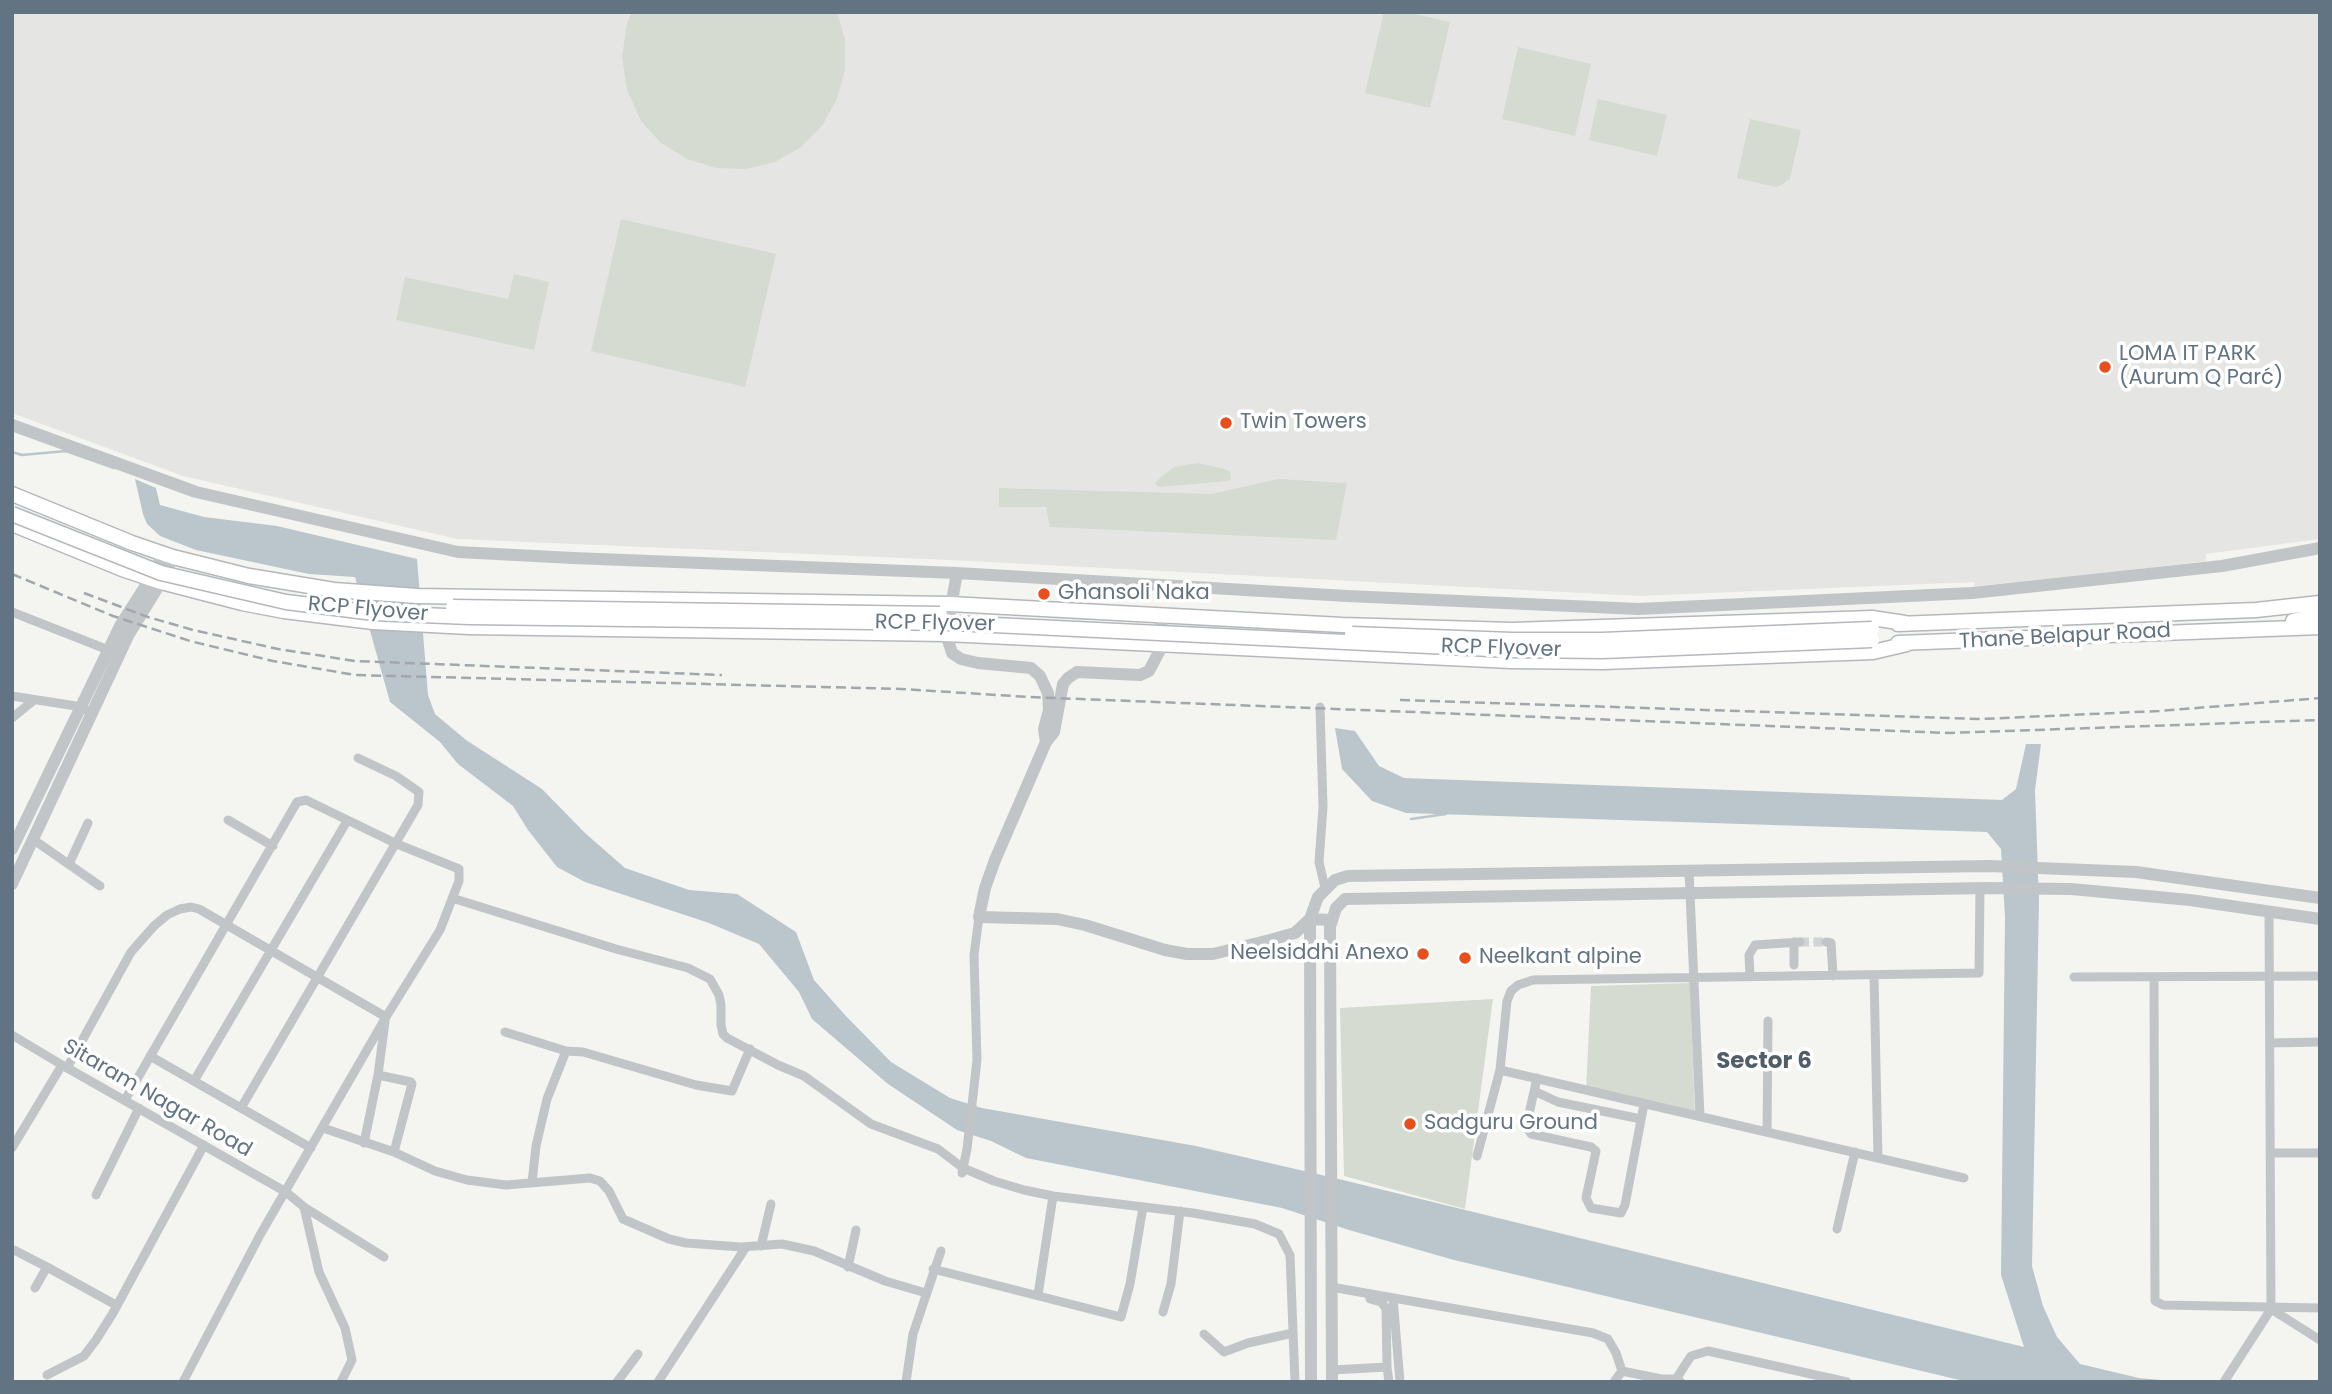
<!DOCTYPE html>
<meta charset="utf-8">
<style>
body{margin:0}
#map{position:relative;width:2332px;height:1394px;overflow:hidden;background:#f4f5f0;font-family:Poppins,sans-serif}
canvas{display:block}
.frame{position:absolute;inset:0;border:14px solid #627382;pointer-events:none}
</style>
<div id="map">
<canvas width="2332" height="1394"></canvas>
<div class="frame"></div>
</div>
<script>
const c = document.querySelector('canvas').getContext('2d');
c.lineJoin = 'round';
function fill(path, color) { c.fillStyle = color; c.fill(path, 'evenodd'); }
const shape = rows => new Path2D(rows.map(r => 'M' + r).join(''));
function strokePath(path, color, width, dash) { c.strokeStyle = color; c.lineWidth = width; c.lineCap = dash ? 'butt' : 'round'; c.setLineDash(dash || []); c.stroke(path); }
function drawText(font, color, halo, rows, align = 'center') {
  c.font = font + ' Poppins,sans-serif'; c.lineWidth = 7; c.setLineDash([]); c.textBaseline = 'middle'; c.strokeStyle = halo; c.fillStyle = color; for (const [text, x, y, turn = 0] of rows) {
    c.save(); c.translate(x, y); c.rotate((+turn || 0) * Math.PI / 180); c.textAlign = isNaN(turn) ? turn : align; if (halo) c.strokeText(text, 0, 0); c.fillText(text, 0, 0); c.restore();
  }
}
fill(shape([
 [12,12,2320,12,2320,539,2206,554,2206,561,2088,575,1975,586,1974,582,1640,596,949,560,457,539,183,476,12,413]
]), '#e5e6e4');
fill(shape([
 [632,12,837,12,845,40,845,70,837,99,822,126,801,147,775,162,746,169,716,168,687,159,661,143,641,121,627,90,622,57,627,23],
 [1384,12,1407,12,1450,22,1430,108,1365,93],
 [1518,47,1591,64,1575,136,1502,119],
 [1598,99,1667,115,1657,156,1589,140],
 [1750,119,1801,130,1790,179,1781,185,1776,187,1737,178],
 [621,219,776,254,745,387,591,351],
 [514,274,549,282,534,350,396,320,405,277,508,299],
 [1198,463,1225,469,1230,472,1231,479,1228,481,1160,487,1156,485,1155,483,1161,477,1174,467],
 [1278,479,1347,483,1336,540,1050,527,1046,507,999,507,999,488,1212,494],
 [1690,983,1695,1115,1586,1091,1591,986],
 [1493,999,1465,1209,1344,1176,1340,1008]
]), '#d5dbd1');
fill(shape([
 [135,479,156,488,160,505,204,517,277,526,417,559,428,695,435,714,466,740,542,789,585,833,625,868,689,890,737,894,796,932,814,980,845,1015,891,1062,950,1098,982,1108,1196,1146,1343,1180,2024,1347,2001,1275,2005,917,2001,849,1987,832,1406,813,1372,801,1342,769,1335,728,1355,731,1379,766,1404,778,2002,800,2016,789,2026,744,2041,744,2035,790,2039,901,2032,1266,2043,1306,2057,1337,2080,1364,2139,1378,2183,1382,1968,1382,1454,1260,1349,1230,1282,1208,1026,1158,991,1141,957,1130,888,1084,812,1019,799,992,759,944,709,923,585,882,557,867,528,830,513,806,458,764,440,742,390,702,355,577,309,574,196,550,160,536,147,524,143,514]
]), '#bac6cb');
strokePath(shape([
 [12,452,22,455,66,451,114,468],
 [1411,819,1446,814]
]), '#bac6cb', 2.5);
strokePath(shape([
 [1800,942,1826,942]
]), '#d0d4d4', 9, [9, 4.5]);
const primary = shape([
 [12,494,132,543,173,557,249,576,334,590,417,596,950,604,1342,625,1512,630,1872,618,1905,623],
 [12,524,122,569,161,582,242,603,284,611,373,622,469,627,946,634,1511,661,1603,662,1873,652,1907,644],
 [2293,621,2320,616],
 [1898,624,2256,610,2320,603],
 [1898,643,2320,627]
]);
strokePath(primary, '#b4b8bc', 17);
strokePath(shape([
 [12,612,111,651],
 [12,696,76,706,86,710],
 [1320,707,1323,807,1319,862,1325,888],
 [12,718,34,700],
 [228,820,273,846],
 [34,840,100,886],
 [69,864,88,823],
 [1689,871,1700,1116],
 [452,898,616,949,688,968,710,979,719,995,721,1005,721,1025,723,1034,727,1038,778,1065,804,1076,871,1124,938,1149,963,1168,994,1181,1024,1190,1053,1196,1193,1213,1255,1224,1279,1234,1290,1255,1295,1382],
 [1794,942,1794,965],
 [1826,942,1831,943,1833,976],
 [1874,976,1878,1158],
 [1750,977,1749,955,1755,945,1800,942],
 [2074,977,2320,976],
 [2154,977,2155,1301,2163,1305,2320,1308],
 [505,1032,566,1051],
 [12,1035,62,1065,286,1192,304,1207,384,1257],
 [2270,1043,2320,1042],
 [150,1056,311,1148],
 [67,1068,131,952,154,926,167,915,180,909,191,907,199,909,386,1017],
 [1500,1070,1964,1178],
 [378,1075,411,1082,412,1084,394,1152],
 [1537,1078,1527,1123,1528,1129,1531,1134,1591,1147,1596,1151,1586,1198,1591,1208,1621,1213,1625,1205,1644,1104],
 [194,1081,347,821],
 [1534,1091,1558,1102,1641,1119],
 [125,1100,297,802,306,800,397,844,459,869,459,881,440,930,386,1017,260,1235,183,1382],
 [241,1108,418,805,419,792,396,776,358,758],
 [323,1128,394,1152,435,1171,467,1180,506,1185,590,1178,600,1181,609,1191,623,1219,669,1239,686,1243,741,1247,782,1244,814,1251,885,1281,926,1293],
 [1767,1132,1768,1021],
 [364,1143,378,1075,385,1022],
 [12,1148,62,1065],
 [2271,1153,2320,1153],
 [1477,1156,1500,1070,1507,1001,1511,991,1518,985,1533,980,1979,973,1980,888],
 [962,1173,967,1149,977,1060,974,955,979,917],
 [532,1183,536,1146,547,1099,566,1051,583,1052,696,1085,732,1091,750,1049],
 [96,1195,139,1108],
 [304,1207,319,1272,345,1328,352,1360,341,1382],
 [1837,1229,1855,1152],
 [761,1246,771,1204],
 [14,1250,47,1267],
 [848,1267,856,1230],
 [933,1269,1121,1317,1130,1284,1143,1207],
 [1331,1287,1593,1333,1608,1339,1616,1353,1622,1371],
 [35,1288,47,1267,116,1305],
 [1038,1295,1053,1196],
 [1393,1298,1400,1382],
 [1370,1299,1381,1302,1386,1308,1387,1367],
 [2271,1309,2320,1340],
 [1163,1312,1171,1284,1180,1211],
 [1204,1334,1224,1352,1248,1343,1293,1333],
 [1332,1370,1387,1367,1389,1382],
 [1622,1371,1661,1379,1676,1379,1681,1382],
 [47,1375,84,1356,96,1340,113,1313,204,1145],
 [1676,1379,1691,1356,1708,1351,1847,1382],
 [617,1382,638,1354],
 [658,1382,746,1247],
 [906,1382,913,1334,941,1251],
 [1614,1382,1622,1371],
 [2224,1382,2271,1309,2269,912]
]), '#c1c5c8', 9);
strokePath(shape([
 [12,425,196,492,458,552,573,558,957,573,1347,596,1638,609,1972,593,2222,566,2320,548],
 [957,573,946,634,952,653,961,659,978,663,1031,668,1040,676,1048,693,1049,710,1044,729,1046,742],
 [1162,616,1159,652,1149,671,1140,675,1077,672,1068,678,1063,684,1054,732,1046,742,995,860,985,888,979,917,1057,919,1085,925,1165,950,1187,954,1213,954,1270,940,1295,933,1310,919,1331,920],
 [12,849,120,626,150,579,164,553],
 [12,884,129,634,161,582,173,557],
 [1311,1382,1310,919,1318,897,1335,880,1348,876,1989,866,2136,872,2320,898],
 [1332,1382,1330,927,1336,908,1345,899,1988,888,2071,889,2190,900,2320,919]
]), '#c1c5c8', 12);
strokePath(primary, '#fff', 14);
strokePath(shape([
 [12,574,113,616,190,641,273,661,355,675,901,689,1029,697,1949,733,2320,720],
 [84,593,148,617,193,630,278,649,355,661,722,675],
 [1400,700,1981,719,2159,711,2320,698]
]), '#a1a7ad', 2.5, [10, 5]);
const primaryBridge = shape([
 [12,514,161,573,286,602,374,613,469,617,952,623,1511,650,1603,651,1872,640],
 [453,607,940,614],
 [1352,634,1512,640,1602,640,1872,629]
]);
strokePath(primaryBridge, '#b4b8bc', 17, []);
strokePath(primaryBridge, '#fff', 14);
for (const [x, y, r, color] of [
 [2105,367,7,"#e7501d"],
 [1226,423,7,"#e7501d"],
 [1044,594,7,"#e7501d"],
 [1423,954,7,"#e7501d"],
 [1465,958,7,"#e7501d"],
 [1410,1124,7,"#e7501d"]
]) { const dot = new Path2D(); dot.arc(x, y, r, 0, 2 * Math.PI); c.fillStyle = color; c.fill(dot); strokePath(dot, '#fff', 2.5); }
drawText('21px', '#627382', '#fff', [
 ["LOMA IT PARK",2119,355],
 ["(Aurum Q Parć)",2119,379],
 ["Twin Towers",1240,423],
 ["Ghansoli Naka",1058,594],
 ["Neelsiddhi Anexo",1409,954,"right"],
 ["Neelkant alpine",1479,958],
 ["Sadguru Ground",1424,1124]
], 'left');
drawText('21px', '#627382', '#fff', [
 ["RCP Flyover",368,610,5],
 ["RCP Flyover",935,624,1],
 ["Thane Belapur Road",2065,637,-3],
 ["RCP Flyover",1501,649,2],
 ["Sitaram Nagar Road",157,1099,30]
]);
drawText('bold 23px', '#515d67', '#fff', [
 ["Sector 6",1764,1062]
]);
</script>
